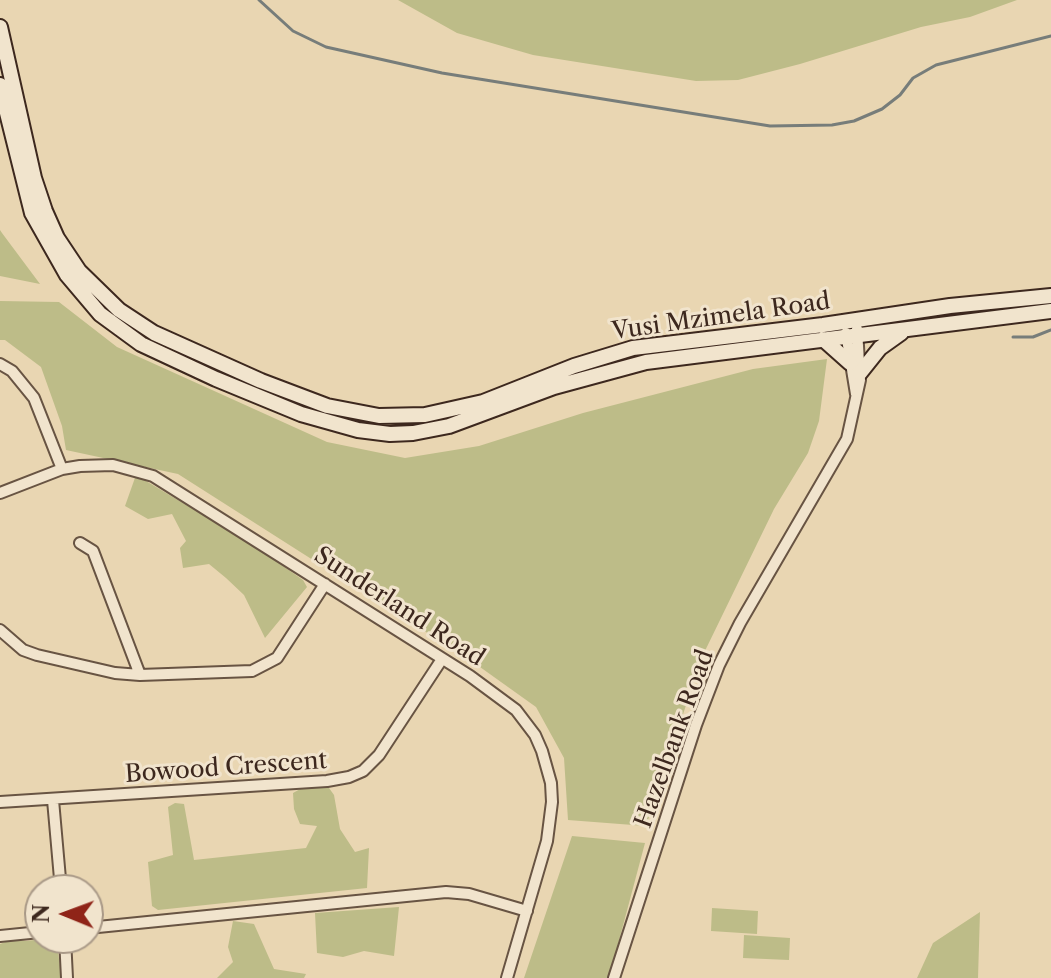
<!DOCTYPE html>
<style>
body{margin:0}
#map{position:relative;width:1051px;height:978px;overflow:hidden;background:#e9d6b2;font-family:"Libre Caslon Text",serif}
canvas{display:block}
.north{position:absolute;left:24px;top:874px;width:80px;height:80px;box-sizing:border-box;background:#f1e4cd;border:2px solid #a99987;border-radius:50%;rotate:271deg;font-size:22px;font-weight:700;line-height:32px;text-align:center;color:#3d281e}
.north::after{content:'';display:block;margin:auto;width:28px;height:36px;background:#8f2418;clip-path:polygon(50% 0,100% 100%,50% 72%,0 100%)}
</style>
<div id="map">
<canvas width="1051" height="978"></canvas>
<div class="north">N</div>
</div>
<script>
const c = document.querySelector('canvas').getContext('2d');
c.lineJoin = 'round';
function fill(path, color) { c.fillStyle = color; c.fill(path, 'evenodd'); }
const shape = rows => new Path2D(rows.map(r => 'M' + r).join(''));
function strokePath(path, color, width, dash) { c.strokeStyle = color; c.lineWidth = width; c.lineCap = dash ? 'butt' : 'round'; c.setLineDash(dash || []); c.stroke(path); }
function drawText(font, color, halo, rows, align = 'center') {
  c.font = font + ' "Libre Caslon Text",serif'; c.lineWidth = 6; c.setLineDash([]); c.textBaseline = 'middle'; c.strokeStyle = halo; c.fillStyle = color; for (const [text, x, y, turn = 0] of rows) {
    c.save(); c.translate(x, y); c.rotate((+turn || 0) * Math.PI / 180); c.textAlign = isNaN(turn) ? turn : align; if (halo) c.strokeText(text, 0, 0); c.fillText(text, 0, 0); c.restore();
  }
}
fill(shape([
 [398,0,1017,0,970,17,921,27,800,64,738,80,696,81,533,55,457,33],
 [0,230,2,233,40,284,0,276],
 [0,301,59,302,117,347,327,442,405,458,479,446,583,413,753,369,827,359,819,421,808,453,774,509,702,657,646,826,568,820,564,758,536,707,473,662,178,474,66,450,62,426,41,367,5,340,0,340],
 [136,475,253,545,303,580,307,587,265,638,244,595,226,578,209,564,183,568,180,548,186,541,172,514,148,519,125,506],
 [302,788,329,788,334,795,340,829,355,852,369,848,367,888,158,910,152,906,148,862,173,855,168,807,175,803,184,804,194,860,306,848,317,826,300,824,294,809,293,793],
 [572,836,645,843,609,978,524,978],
 [399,907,394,956,364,951,343,957,317,953,315,913],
 [712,908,758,911,757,934,711,931],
 [980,912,978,978,917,978,933,943],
 [233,921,254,924,274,969,306,974,304,978,217,978,233,962,228,947],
 [744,935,790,938,789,960,743,958],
 [51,938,56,940,62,978,0,978,0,944,11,940,26,941]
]), '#bdbc88');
strokePath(shape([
 [259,0,293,31,326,47,442,73,770,126,832,125,854,121,882,109,900,95,913,78,936,65,1051,36],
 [1013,337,1033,337,1051,330]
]), '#777d7a', 3);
const minor = shape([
 [846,333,856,394],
 [0,364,12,371,34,398,62,469],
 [0,493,62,469,80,466,113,465,153,476,470,676,516,710,535,735,542,751,551,783,552,802,547,841,507,978],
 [80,543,93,551,140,675],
 [0,630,23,650,37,655,115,673,140,675,252,671,277,658,325,584],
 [53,800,61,890],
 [0,802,327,781,349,777,363,771,379,755,442,659],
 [88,928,446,892,469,894,527,911],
 [0,936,40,932],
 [65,938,67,978],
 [614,978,696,725,719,665,740,623,847,439,860,380,857,329]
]);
const secondary = shape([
 [0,27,34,178,45,211,57,238,79,271,119,310,154,333,261,381,327,406,379,416,425,415,483,402,574,366,633,348,823,325,950,306,1051,296],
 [0,85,32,213,67,275,100,314,141,344,216,379,301,414,358,430,390,434,413,433,449,426,554,387,646,362,1051,311],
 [823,339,850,363],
 [860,373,880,348,901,333]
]);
strokePath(minor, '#685443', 14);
strokePath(secondary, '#3d281e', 18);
strokePath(minor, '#f1e4cd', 10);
strokePath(secondary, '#f1e4cd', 14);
drawText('24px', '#3d281e', '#f1e4cd', [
 ["Vusi Mzimela Road",721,317,-8],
 ["Sunderland Road",399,607,33],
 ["Hazelbank Road",675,739,-70],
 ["Bowood Crescent",226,768,-4]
]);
</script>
